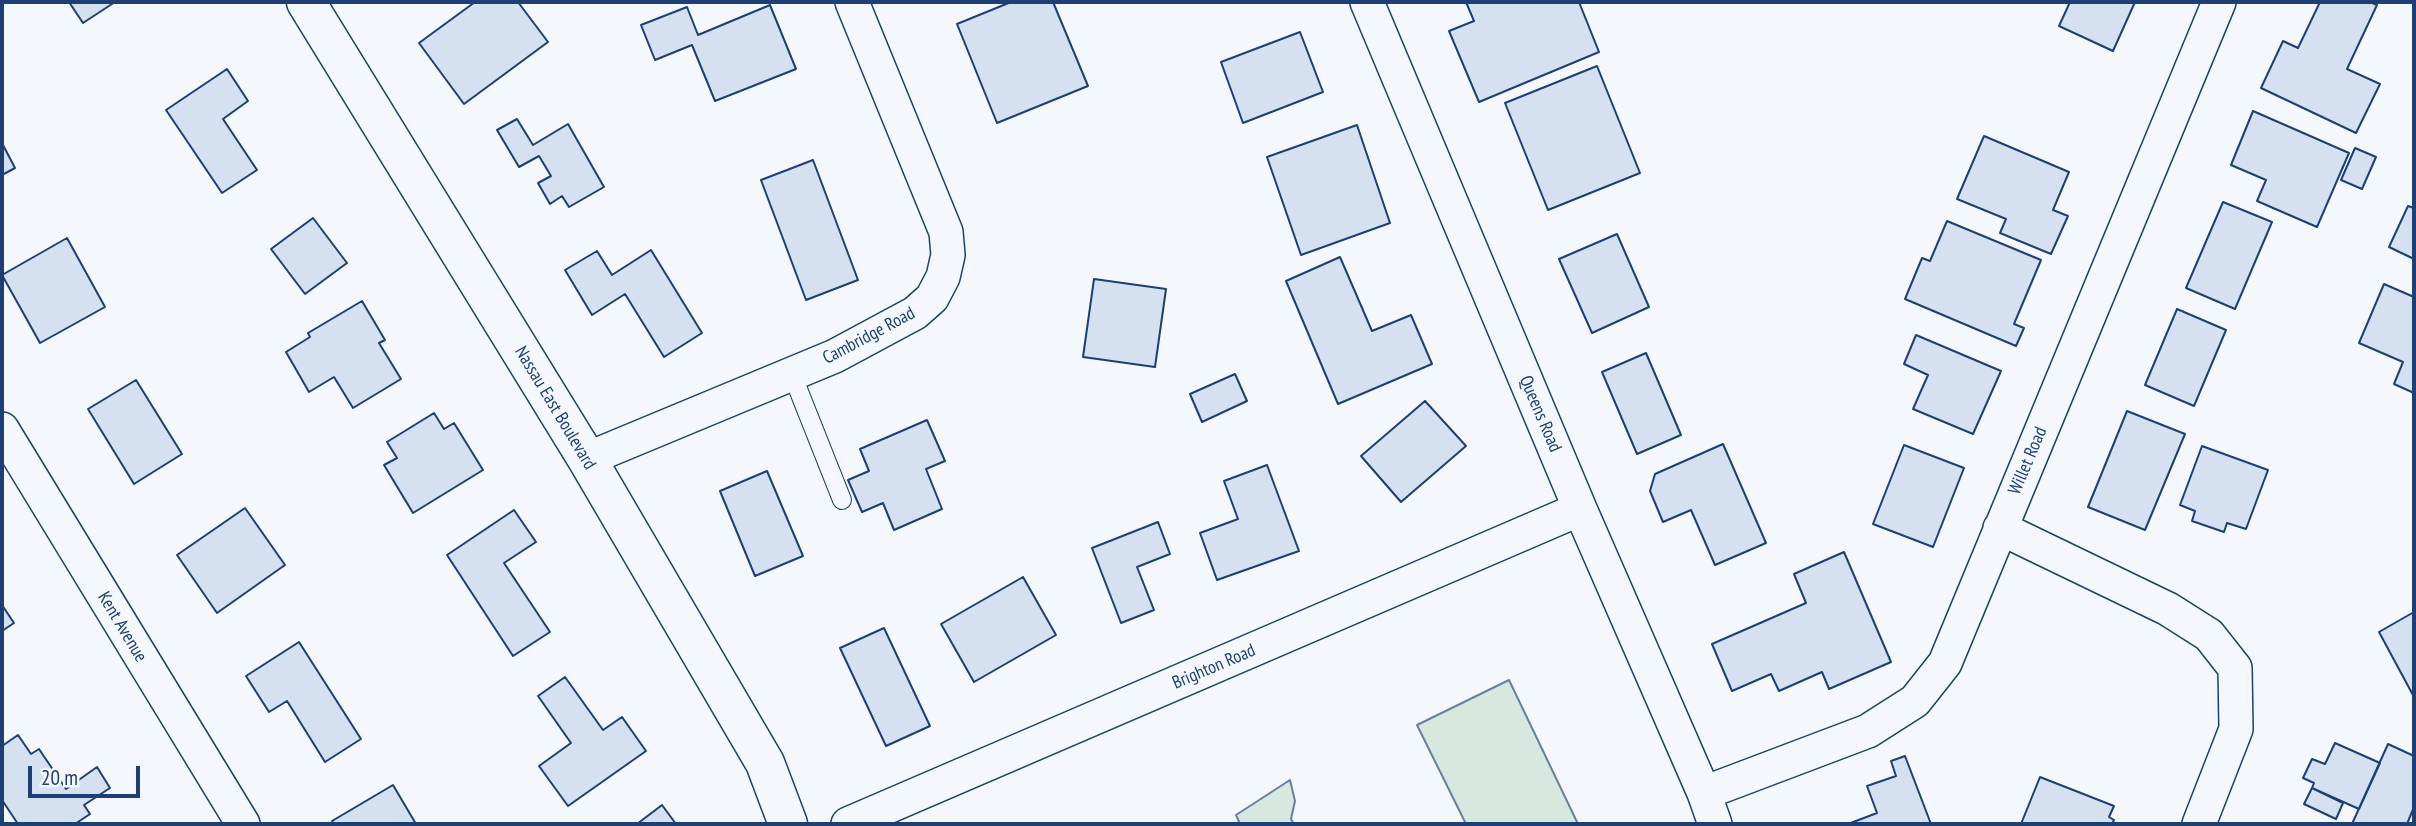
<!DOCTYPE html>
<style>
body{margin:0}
#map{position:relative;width:2416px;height:826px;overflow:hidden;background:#f4f7fb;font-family:"PT Sans Narrow",sans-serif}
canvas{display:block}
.frame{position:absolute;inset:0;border:4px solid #1d3f73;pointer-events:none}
.scale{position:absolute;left:28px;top:766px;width:112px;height:32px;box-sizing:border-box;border:4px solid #1d3f73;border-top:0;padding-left:9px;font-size:21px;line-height:24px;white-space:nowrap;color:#1d3f73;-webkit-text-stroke:5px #f4f7fb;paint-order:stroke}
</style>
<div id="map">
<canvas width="2416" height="826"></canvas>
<div class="frame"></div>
<div class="scale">20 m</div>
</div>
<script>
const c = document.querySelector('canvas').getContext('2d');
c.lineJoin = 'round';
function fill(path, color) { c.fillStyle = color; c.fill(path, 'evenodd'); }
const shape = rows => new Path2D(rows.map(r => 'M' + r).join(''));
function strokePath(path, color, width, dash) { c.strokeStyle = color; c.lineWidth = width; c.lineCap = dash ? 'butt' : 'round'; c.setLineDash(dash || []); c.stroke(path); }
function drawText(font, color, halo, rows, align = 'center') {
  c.font = font + ' "PT Sans Narrow",sans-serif'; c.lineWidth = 5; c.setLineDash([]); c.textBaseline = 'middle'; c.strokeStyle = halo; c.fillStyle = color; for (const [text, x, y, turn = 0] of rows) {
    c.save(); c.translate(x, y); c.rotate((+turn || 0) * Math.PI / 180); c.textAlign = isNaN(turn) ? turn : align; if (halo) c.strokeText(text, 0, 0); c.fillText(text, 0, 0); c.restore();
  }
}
const green = shape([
 [1509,680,1578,824,1466,824,1417,725,1509,680],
 [1290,780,1295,801,1291,819,1294,824,1240,824,1236,815,1290,780]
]);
fill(green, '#d7e8df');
strokePath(green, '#687fa3', 2);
const building = shape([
 [69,2,115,2,83,23,69,2],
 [475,2,518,2,548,42,464,104,419,43,475,2],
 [1011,2,1053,2,1088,86,997,123,957,24,1011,2],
 [1466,2,1579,2,1599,52,1479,102,1449,31,1474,21,1466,2],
 [2070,2,2135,2,2113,51,2059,26,2070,2],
 [2320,2,2370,2,2377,5,2347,69,2380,84,2356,133,2261,88,2283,41,2298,48,2320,2],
 [770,5,796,69,715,101,692,45,655,60,641,25,687,7,698,35,770,5],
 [1300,32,1323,92,1243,123,1221,62,1300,32],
 [1597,66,1640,173,1548,210,1505,103,1597,66],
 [227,69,248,101,223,119,257,170,222,193,166,110,227,69],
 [2253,111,2349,153,2317,227,2257,201,2266,180,2231,165,2253,111],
 [517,119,533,145,568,124,604,187,569,207,562,196,550,204,538,183,551,176,539,156,519,167,497,130,517,119],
 [1357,125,1390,223,1301,255,1267,157,1357,125],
 [1984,136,2069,172,2053,210,2068,216,2051,254,2000,233,2006,219,1957,199,1984,136],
 [2,143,15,168,2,175,2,143],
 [2355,148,2376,157,2362,189,2341,180,2355,148],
 [813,160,858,280,806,300,761,180,813,160],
 [2223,202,2272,222,2235,309,2186,288,2223,202],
 [2408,206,2414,208,2414,259,2389,247,2408,206],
 [313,218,347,263,305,294,271,249,313,218],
 [1947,221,2041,260,2014,324,2024,328,2016,346,1905,299,1922,258,1930,261,1947,221],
 [1617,234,1649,307,1592,333,1559,259,1617,234],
 [67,238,105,307,40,343,2,275,67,238],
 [651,250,702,333,664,357,625,294,592,315,565,270,597,251,612,275,651,250],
 [1340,257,1372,331,1411,315,1432,364,1338,404,1286,281,1340,257],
 [1094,279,1166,289,1155,367,1083,357,1094,279],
 [2384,284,2414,297,2414,393,2394,384,2403,362,2359,343,2384,284],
 [362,301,385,340,379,343,401,379,353,408,334,377,309,392,286,352,310,337,308,333,362,301],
 [2177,309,2226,330,2194,406,2145,385,2177,309],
 [1916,335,2001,371,1973,434,1913,409,1928,375,1904,364,1916,335],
 [1646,353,1681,435,1637,454,1602,372,1646,353],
 [1235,374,1247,401,1202,422,1190,394,1235,374],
 [136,380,182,454,134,484,88,409,136,380],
 [1425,401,1466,446,1401,502,1361,456,1425,401],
 [2127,411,2185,434,2145,530,2088,507,2127,411],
 [434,413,444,429,454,423,483,470,413,513,384,465,397,458,387,442,434,413],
 [927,420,945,461,926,469,942,509,894,530,883,503,862,512,848,480,869,471,860,449,927,420],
 [1723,444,1766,543,1715,565,1691,510,1663,522,1650,491,1655,474,1723,444],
 [1904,445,1964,468,1933,547,1873,524,1904,445],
 [2202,446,2268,470,2246,529,2227,523,2224,532,2192,521,2195,511,2180,505,2202,446],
 [1267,465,1299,551,1217,580,1200,533,1238,519,1224,481,1267,465],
 [767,471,803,556,755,576,720,491,767,471],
 [245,508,285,565,217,613,177,555,245,508],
 [514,510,536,542,504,563,550,632,513,656,447,555,514,510],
 [1158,522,1170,554,1137,567,1154,610,1121,623,1092,548,1158,522],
 [1844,552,1891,662,1829,689,1822,672,1779,691,1771,674,1732,691,1712,644,1806,603,1794,574,1844,552],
 [1023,577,1056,635,974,682,941,624,1023,577],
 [2,605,14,623,2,631,2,605],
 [2414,612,2414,697,2379,632,2414,612],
 [884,628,930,726,886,746,840,648,884,628],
 [299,642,361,739,325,762,287,701,269,712,246,676,299,642],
 [565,677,603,730,622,717,646,751,568,806,539,766,571,743,538,696,565,677],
 [18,735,31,754,39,749,66,789,97,767,110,788,84,805,90,814,75,824,18,824,2,800,2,746,18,735],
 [2335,743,2380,763,2359,809,2312,788,2314,783,2303,778,2312,759,2325,764,2335,743],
 [2388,744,2414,756,2414,807,2407,824,2352,824,2388,744],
 [1905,756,1931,824,1848,824,1877,813,1867,786,1896,776,1891,761,1905,756],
 [2040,777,2114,806,2109,817,2114,820,2112,824,2021,824,2040,777],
 [393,785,416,824,334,824,332,821,393,785],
 [2312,788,2343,803,2336,819,2304,804,2312,788],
 [662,805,676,824,637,824,662,805]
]);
fill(building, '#d5e0f0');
strokePath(building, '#1d3f73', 2);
const service = shape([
 [792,374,842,500]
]);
const minor = shape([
 [1367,2,1580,509,1704,793,1715,824],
 [2,429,243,824],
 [587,459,835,356,915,313,932,298,943,277,948,255,946,232,852,2],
 [2000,528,2168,609,2209,635,2235,668,2236,729,2199,824],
 [1704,793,1868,731,1915,701,1945,663,2219,2],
 [848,824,1580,509]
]);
const tertiary = shape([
 [306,2,587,459,765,763,788,824]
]);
strokePath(service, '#1d3f73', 20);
strokePath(minor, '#1d3f73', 36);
strokePath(tertiary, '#1d3f73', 41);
strokePath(service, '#f4f7fb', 18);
strokePath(minor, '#f4f7fb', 33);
strokePath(tertiary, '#f4f7fb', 38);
drawText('18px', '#1d3f73', '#f4f7fb', [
 ["Cambridge Road",869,336,-28],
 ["Nassau East Boulevard",555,408,59],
 ["Queens Road",1540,414,67],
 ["Willet Road",2028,461,-67],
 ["Kent Avenue",122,627,59],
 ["Brighton Road",1214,667,-23]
]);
</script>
